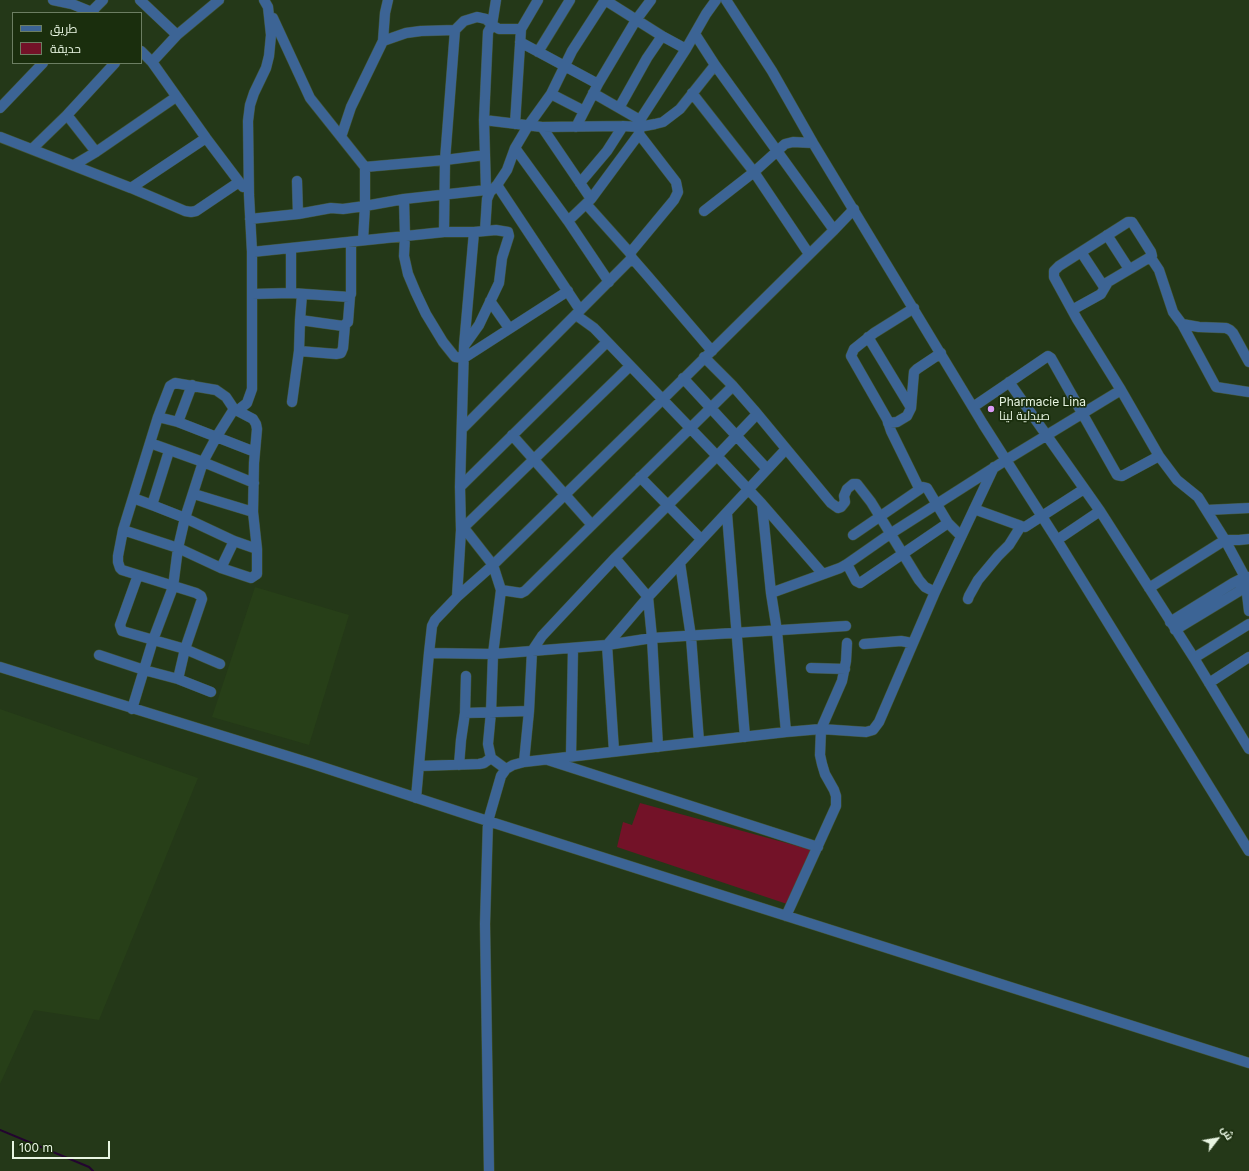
<!DOCTYPE html>
<meta charset="utf-8">
<style>
body{margin:0}
#map{position:relative;width:1249px;height:1171px;overflow:hidden;background:#243818;font-family:Inter,Cairo,sans-serif}
canvas{display:block}
.legend{position:absolute;left:12px;top:12px;width:130px;height:52px;box-sizing:border-box;background:#1a2e0d;border:1px solid #6c7e62;margin:0;padding:5px 7px;list-style:none;font-size:12px;color:#e8f5e2}
.legend li{display:flex;align-items:center;gap:8px;height:20px}
.legend b{width:20px;border:1px solid #6c7e62}
.north{position:absolute;left:1197px;top:1119px;width:40px;height:40px;-webkit-text-stroke:3px #1a2e0d;paint-order:stroke;rotate:59deg;font-size:11px;font-weight:700;line-height:16px;text-align:center;color:#e8f5e2}
.north::after{content:'';display:block;margin:auto;width:14px;height:18px;background:#e8f5e2;clip-path:polygon(50% 0,100% 100%,50% 72%,0 100%)}
.scale{position:absolute;left:12px;top:1141px;width:98px;height:18px;box-sizing:border-box;border:2px solid #e8f5e2;border-top:0;padding-left:5px;font-size:12px;line-height:14px;white-space:nowrap;color:#e8f5e2;-webkit-text-stroke:3px #1a2e0d;paint-order:stroke}
</style>
<div id="map">
<canvas width="1249" height="1171"></canvas>
<ul class="legend">
<li><b style="height:5px;background:#3c6495"></b>طريق</li>
<li><b style="height:11px;background:#731228"></b>حديقة</li>
</ul>
<div class="north">ش</div>
<div class="scale">100 m</div>
</div>
<script>
const c = document.querySelector('canvas').getContext('2d');
c.lineJoin = 'round';
function fill(path, color) { c.fillStyle = color; c.fill(path, 'evenodd'); }
const shape = rows => new Path2D(rows.map(r => 'M' + r).join(''));
function strokePath(path, color, width, dash) { c.strokeStyle = color; c.lineWidth = width; c.lineCap = dash ? 'butt' : 'round'; c.setLineDash(dash || []); c.stroke(path); }
function drawText(font, color, halo, rows, align = 'center') {
  c.font = font + ' Inter,Cairo,sans-serif'; c.lineWidth = 3.5; c.setLineDash([]); c.textBaseline = 'middle'; c.strokeStyle = halo; c.fillStyle = color; for (const [text, x, y, turn = 0] of rows) {
    c.save(); c.translate(x, y); c.rotate((+turn || 0) * Math.PI / 180); c.textAlign = isNaN(turn) ? turn : align; if (halo) c.strokeText(text, 0, 0); c.fillText(text, 0, 0); c.restore();
  }
}
fill(shape([
 [255,587,349,615,309,745,212,717],
 [0,709,198,778,99,1020,34,1010,0,1084]
]), '#273f18');
fill(shape([
 [640,803,812,850,787,904,617,847,623,822,632,825]
]), '#731228');
strokePath(shape([
 [0,1130,89,1167,93,1171]
]), '#230430', 2);
const minor = shape([
 [53,0,72,4,94,13],
 [140,0,177,35],
 [605,0,662,36,686,49],
 [726,0,772,71,813,143,983,424,1057,540,1249,851],
 [90,13,103,0],
 [273,18,310,98,365,167,365,206,363,240],
 [695,34,715,65,834,230],
 [383,41,385,13,388,0],
 [520,42,598,84],
 [141,51,152,62,206,138,243,187],
 [538,52,570,0],
 [152,62,177,35,219,0],
 [593,93,640,120],
 [692,93,754,172,809,254],
 [551,94,584,111],
 [0,108,43,63],
 [619,108,647,58,662,36],
 [67,115,96,152],
 [484,120,542,127,623,126,639,127,655,124,663,122,680,109,715,65],
 [515,124,521,29,538,0],
 [542,127,591,199],
 [576,127,598,84,636,20,651,0],
 [0,137,131,188,185,211,191,212,196,211,239,182],
 [341,137,351,107,383,41,406,33,421,31,455,30],
 [515,148,568,221,609,282],
 [32,149,67,115,115,63],
 [74,165,96,152,176,97],
 [365,167,445,160,485,155],
 [297,181,298,214],
 [580,183,607,151,623,126],
 [497,185,580,310],
 [131,188,206,138],
 [486,190,484,120,488,32,492,25,496,0],
 [404,199,405,236,404,256,408,274,416,293,426,314,443,342,455,357,464,358,568,291],
 [704,211,754,172,785,144,793,142,813,143],
 [250,219,298,214,331,208,343,209,365,206,404,199,486,190,490,192],
 [568,221,591,199,639,134,640,120,686,49,706,14,716,0],
 [485,231,487,199,490,192,497,185,507,170,515,148,528,126,551,94,572,51,605,0],
 [444,232,445,160,455,30,464,21,477,17,486,19,492,25,499,29,521,29],
 [1107,235,1129,269],
 [291,249,291,293],
 [252,252,444,232,474,232,496,230,508,232,509,236,502,258,499,283,479,325,464,346],
 [1081,252,1104,287],
 [630,253,674,200,678,192,676,182,639,134],
 [632,258,646,274,712,351],
 [1151,258,1159,270,1173,312,1182,324,1199,327,1226,328,1230,330,1233,333,1249,362],
 [252,294,291,293,349,297,351,294,351,242],
 [490,301,509,328],
 [914,308,874,333,854,349,851,356,887,419,891,431,919,488],
 [1072,310,1101,294,1108,282,1152,256,1151,252,1132,222,1128,222,1059,266,1054,271,1054,277,1077,319,1121,390,1159,456,1177,480,1198,497,1225,540,1245,577,1249,611],
 [576,315,594,328,717,456,762,504,822,573],
 [300,320,343,326,348,322,350,296],
 [1182,324,1216,387,1249,392],
 [868,337,911,408],
 [299,351,336,354,341,353,343,348,345,325],
 [704,357,733,386,754,410,831,503,838,508,841,507,845,502,844,496,847,489,853,484,857,484,871,502,919,580,925,587,935,592],
 [683,378,767,469],
 [1009,382,1100,511,1194,658,1249,749],
 [292,402,299,351,300,320,302,294],
 [973,407,1048,356,1051,358,1117,475,1122,476,1159,456],
 [237,411,247,403,252,389,252,252,249,195,248,121,250,105,254,93,266,68,269,56,271,35,268,7,264,0],
 [158,417,178,422,255,452],
 [178,422,192,385],
 [888,423,897,422,907,416,911,408,914,372,917,369,941,353],
 [462,429,632,258,630,253,587,205],
 [512,435,592,525],
 [150,443,203,462,254,483],
 [169,451,152,505,185,518,234,541,257,549],
 [640,477,701,539],
 [460,487,607,342],
 [133,498,152,505],
 [762,504,771,593,777,631,786,732],
 [974,509,1021,526,1025,527,1084,489],
 [1207,510,1249,508],
 [727,514,745,737],
 [464,528,493,565,501,590,521,593,525,591,733,386],
 [123,530,178,548,221,568,251,578,257,574,257,549,253,512],
 [461,530,630,366],
 [853,535,923,487,927,488,948,523],
 [1057,540,1100,511],
 [615,558,648,597,652,638,658,747],
 [680,563,691,637,699,742],
 [847,564,856,581,860,583,948,523,961,536],
 [221,568,234,541],
 [138,575,120,625,122,631,185,649,220,664],
 [1149,588,1225,540,1239,540,1249,539],
 [501,590,493,654,491,712,488,744,491,758,506,769],
 [771,593,840,568,847,564,890,534,1006,460,1121,390],
 [457,597,461,530,460,487,464,346,474,232],
 [968,599,969,596,978,580,998,556,1009,545,1021,526],
 [1170,622,1233,583,1245,577,1249,577],
 [1175,630,1246,587,1249,587],
 [864,644,901,641,912,643],
 [429,653,493,654,532,651,607,645,652,638,846,626],
 [99,655,144,670,178,679,211,692],
 [1194,658,1249,624],
 [0,667,313,764,469,815,1249,1063],
 [811,668,845,669],
 [178,679,185,649,202,599,201,596,196,593,122,570,120,568,118,562,118,556,123,530,158,417,170,386,175,383,216,390,226,397,234,409,253,419,256,424,257,429,254,463,253,512,194,494],
 [1209,683,1249,657],
 [132,709,153,640,173,587,178,548,185,518,203,462,217,436,234,409],
 [465,713,466,676],
 [614,751,607,645,648,597,786,449],
 [571,756,573,648],
 [548,760,818,847],
 [524,762,529,711,532,651,542,636,615,558,717,456,757,414],
 [459,765,461,740,465,713,529,711],
 [419,766,479,764,484,763,491,758],
 [416,798,429,653,432,626,435,620,457,597,493,565,663,399,834,230,854,209],
 [786,916,836,806,836,796,834,790,825,774,822,764,820,755,821,729,842,681,846,661,847,643],
 [489,1171,485,924,488,821,501,776,506,769,513,765,524,762,786,732,821,729,866,732,873,730,879,722,935,592,994,467]
]);
strokePath(minor, '#435638', 11);
strokePath(minor, '#3c6495', 10);
for (const [x, y, r, color] of [
 [991,409,4,"#d99af7"]
]) { const dot = new Path2D(); dot.arc(x, y, r, 0, 2 * Math.PI); c.fillStyle = color; c.fill(dot); strokePath(dot, '#1a2e0d', 1.5); }
drawText('12px', '#e8f5e2', '#1a2e0d', [
 ["Pharmacie Lina",999,402],
 ["صيدلية لينا",999,416]
], 'left');
</script>
